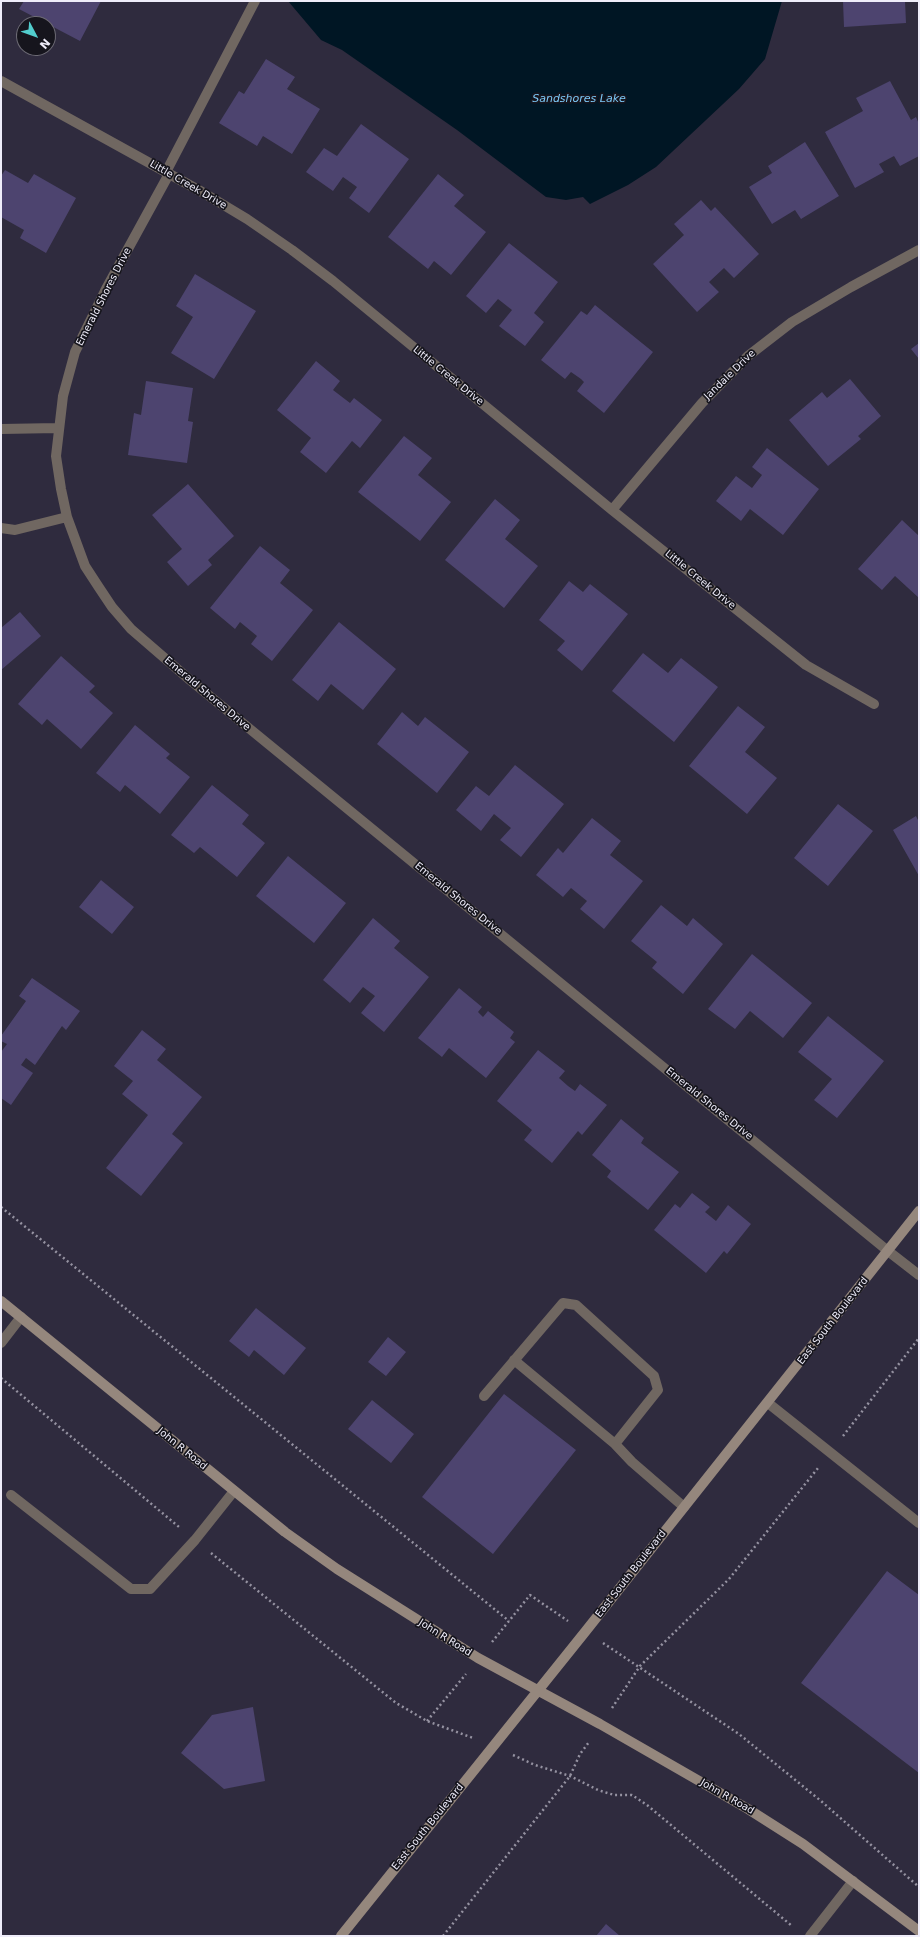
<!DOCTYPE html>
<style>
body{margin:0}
#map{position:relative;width:920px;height:1937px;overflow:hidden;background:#2f2b3e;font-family:"DejaVu Sans",sans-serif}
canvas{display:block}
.frame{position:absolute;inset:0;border:2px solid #efedfa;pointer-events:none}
.north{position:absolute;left:16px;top:16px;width:40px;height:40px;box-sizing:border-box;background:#16151d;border:1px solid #6d6b75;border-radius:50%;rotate:131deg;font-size:11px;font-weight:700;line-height:16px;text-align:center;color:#efedfa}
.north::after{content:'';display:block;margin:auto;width:14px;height:18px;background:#52cdcd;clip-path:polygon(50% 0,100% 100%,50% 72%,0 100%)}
</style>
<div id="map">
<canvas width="920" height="1937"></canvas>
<div class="frame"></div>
<div class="north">N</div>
</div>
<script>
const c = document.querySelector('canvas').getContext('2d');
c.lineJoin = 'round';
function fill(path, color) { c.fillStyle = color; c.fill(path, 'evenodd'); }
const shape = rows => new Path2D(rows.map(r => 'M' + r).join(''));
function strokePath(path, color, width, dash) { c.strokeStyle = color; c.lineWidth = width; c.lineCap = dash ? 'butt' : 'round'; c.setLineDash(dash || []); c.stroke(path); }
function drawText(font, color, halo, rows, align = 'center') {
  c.font = font + ' "DejaVu Sans",sans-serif'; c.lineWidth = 3.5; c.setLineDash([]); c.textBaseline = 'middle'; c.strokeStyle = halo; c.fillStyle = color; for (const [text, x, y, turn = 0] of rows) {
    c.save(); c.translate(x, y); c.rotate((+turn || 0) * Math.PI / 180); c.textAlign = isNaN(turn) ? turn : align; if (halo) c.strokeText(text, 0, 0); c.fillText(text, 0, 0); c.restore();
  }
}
fill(shape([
 [288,1,782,1,765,59,739,89,656,167,628,185,590,204,583,197,566,200,546,197,457,130,342,50,321,40]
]), '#001624');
fill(shape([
 [24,1,101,1,80,41,19,9],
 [843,1,905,1,906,23,844,27],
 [266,59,295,77,287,89,320,109,292,154,263,136,257,146,219,123,239,91,244,94],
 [890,81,911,120,916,117,919,124,919,156,900,166,894,156,879,164,884,172,855,188,825,132,863,111,856,98],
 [361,124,409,159,369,213,349,198,357,187,343,177,333,191,306,172,324,148,337,156],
 [805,142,839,196,801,219,795,210,772,224,749,187,772,173,768,166],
 [5,170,28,183,34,174,76,198,46,253,20,238,24,230,1,217,1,176],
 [438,174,464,195,454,206,486,232,451,275,434,261,428,269,388,237],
 [701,200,711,211,715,207,759,254,734,278,724,268,709,282,719,292,697,312,653,264,684,235,674,224],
 [509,243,558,282,534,313,544,322,525,346,499,326,512,310,498,299,486,313,466,296],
 [195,274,256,311,214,379,171,353,193,317,176,306],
 [595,305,653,352,604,413,577,391,584,382,581,379,571,372,565,379,541,360,581,311,587,315],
 [919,343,919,359,911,349],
 [316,361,340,381,333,390,350,403,354,398,382,420,360,448,352,441,326,473,300,452,311,438,277,410],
 [850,379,881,416,858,436,861,439,828,466,789,420,822,392,827,398],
 [146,381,193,388,188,421,193,422,187,463,128,455,134,413,141,415],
 [404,436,432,458,418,475,451,502,420,541,358,492],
 [767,448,819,489,783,535,750,509,741,521,716,501,736,476,752,488,762,475,752,467],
 [188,484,234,536,208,560,212,565,188,586,167,562,182,549,152,515],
 [495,499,520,520,505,539,538,566,504,608,445,560],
 [902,520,919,536,919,598,895,576,882,590,858,569],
 [260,546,290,570,280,583,313,610,272,661,251,644,257,636,240,622,235,629,210,608],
 [569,581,583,592,590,584,628,614,582,671,557,650,565,641,539,620],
 [20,612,41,636,1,670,1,628],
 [339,622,396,669,363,710,331,684,318,701,292,680],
 [643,653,668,673,681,658,718,687,674,742,612,691],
 [61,656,95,686,89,692,113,713,81,749,47,719,42,725,18,704],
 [738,706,765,727,745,752,777,778,747,814,689,766],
 [402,712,418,726,425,717,469,752,437,793,377,744],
 [135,725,170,754,166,758,190,777,160,814,125,785,120,792,96,773],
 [515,765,564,804,521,857,500,840,511,828,494,814,481,831,456,810,476,786,489,796],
 [212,785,249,815,242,824,265,843,237,877,200,847,194,853,171,835],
 [838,804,873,831,828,886,794,858],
 [916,816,919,822,919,876,893,830],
 [592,818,621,841,610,855,643,881,604,929,580,909,587,901,571,888,563,897,536,875,558,848,563,853],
 [288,856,346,903,314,943,256,896],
 [101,880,134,907,112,934,79,907],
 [661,905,687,926,693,918,723,944,683,994,652,968,657,962,631,941],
 [373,918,400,941,394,948,429,977,384,1032,361,1013,375,996,363,987,350,1003,323,980],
 [752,954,812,1003,783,1038,750,1011,735,1029,708,1009],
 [32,978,80,1011,66,1030,62,1026,35,1065,26,1058,21,1065,33,1073,11,1105,1,1098,1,1052,7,1044,1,1041,1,1036,26,1001,19,996],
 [459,988,482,1007,478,1012,483,1017,488,1011,514,1032,510,1038,515,1042,486,1078,449,1048,442,1057,418,1038],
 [828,1016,884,1061,837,1118,814,1100,832,1079,798,1052],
 [142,1030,166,1049,157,1060,202,1097,172,1134,183,1143,141,1196,106,1168,148,1115,122,1094,133,1081,114,1066],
 [538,1050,565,1071,559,1078,568,1086,575,1091,580,1084,607,1105,582,1135,578,1131,552,1163,524,1140,532,1130,497,1101],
 [621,1119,644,1138,641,1143,679,1172,648,1210,607,1177,611,1171,592,1155],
 [692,1193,710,1207,705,1212,716,1221,728,1205,751,1224,727,1254,724,1251,706,1273,654,1230,675,1204,680,1208],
 [256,1308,306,1348,284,1375,254,1350,249,1357,229,1341],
 [388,1337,406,1352,386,1376,368,1362],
 [504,1394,576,1450,493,1554,422,1497],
 [372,1400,414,1434,391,1463,348,1429],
 [887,1571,919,1595,919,1773,801,1683],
 [253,1707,265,1781,224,1789,181,1753,212,1715],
 [606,1924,620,1936,596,1936]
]), '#4d446f');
strokePath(shape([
 [1,1207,509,1621],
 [1,1378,179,1527],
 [843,1436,919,1338],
 [211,1553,396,1703,427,1721,473,1738],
 [492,1642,530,1595,568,1621],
 [603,1643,739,1734,821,1801,919,1887],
 [612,1708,640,1666,729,1579,818,1468],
 [427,1721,466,1674],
 [513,1755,535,1765,570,1776,598,1790,614,1795,632,1795,647,1805,792,1926],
 [443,1936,570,1776,580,1754,589,1742]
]), '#9592a1', 2.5, [2, 3]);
strokePath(shape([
 [166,172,255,1],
 [888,1251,919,1275],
 [514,1360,615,1444,632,1462,684,1507],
 [484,1396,563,1303,576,1305,654,1376,658,1390,615,1444],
 [768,1403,919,1523],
 [11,1495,131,1589,150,1589,195,1540,234,1491],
 [810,1936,853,1881]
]), '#706761', 10);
strokePath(shape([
 [1,81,202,192,247,219,292,250,333,281,612,510,806,665,874,704],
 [169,174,106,289,75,352,63,396,56,456,61,489,67,517,85,566,98,586,112,607,131,629,190,680,888,1251],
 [1,429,58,428],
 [612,510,702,403,748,356,792,322,851,287,919,250],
 [1,528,15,530,67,517],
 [1,1343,21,1317]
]), '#706761', 10);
strokePath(shape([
 [1,1301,285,1532,337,1569,478,1658,600,1724,748,1809,803,1844,919,1931],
 [341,1936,585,1632,919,1211]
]), '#95877d', 10);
drawText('10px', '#efedfa', '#16151d', [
 ["Little Creek Drive",188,185,30],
 ["Emerald Shores Drive",104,297,-63],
 ["Jandale Drive",730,375,-44],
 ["Little Creek Drive",448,376,39],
 ["Little Creek Drive",700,580,39],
 ["Emerald Shores Drive",207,694,40],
 ["Emerald Shores Drive",458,899,39],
 ["Emerald Shores Drive",709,1104,39],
 ["East South Boulevard",833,1321,-52],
 ["John R Road",182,1449,39],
 ["East South Boulevard",631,1574,-52],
 ["John R Road",445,1638,32],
 ["John R Road",727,1797,30],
 ["East South Boulevard",428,1827,-51]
]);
drawText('italic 11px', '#7cc9f8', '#16151d', [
 ["Sandshores Lake",579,99]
]);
</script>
